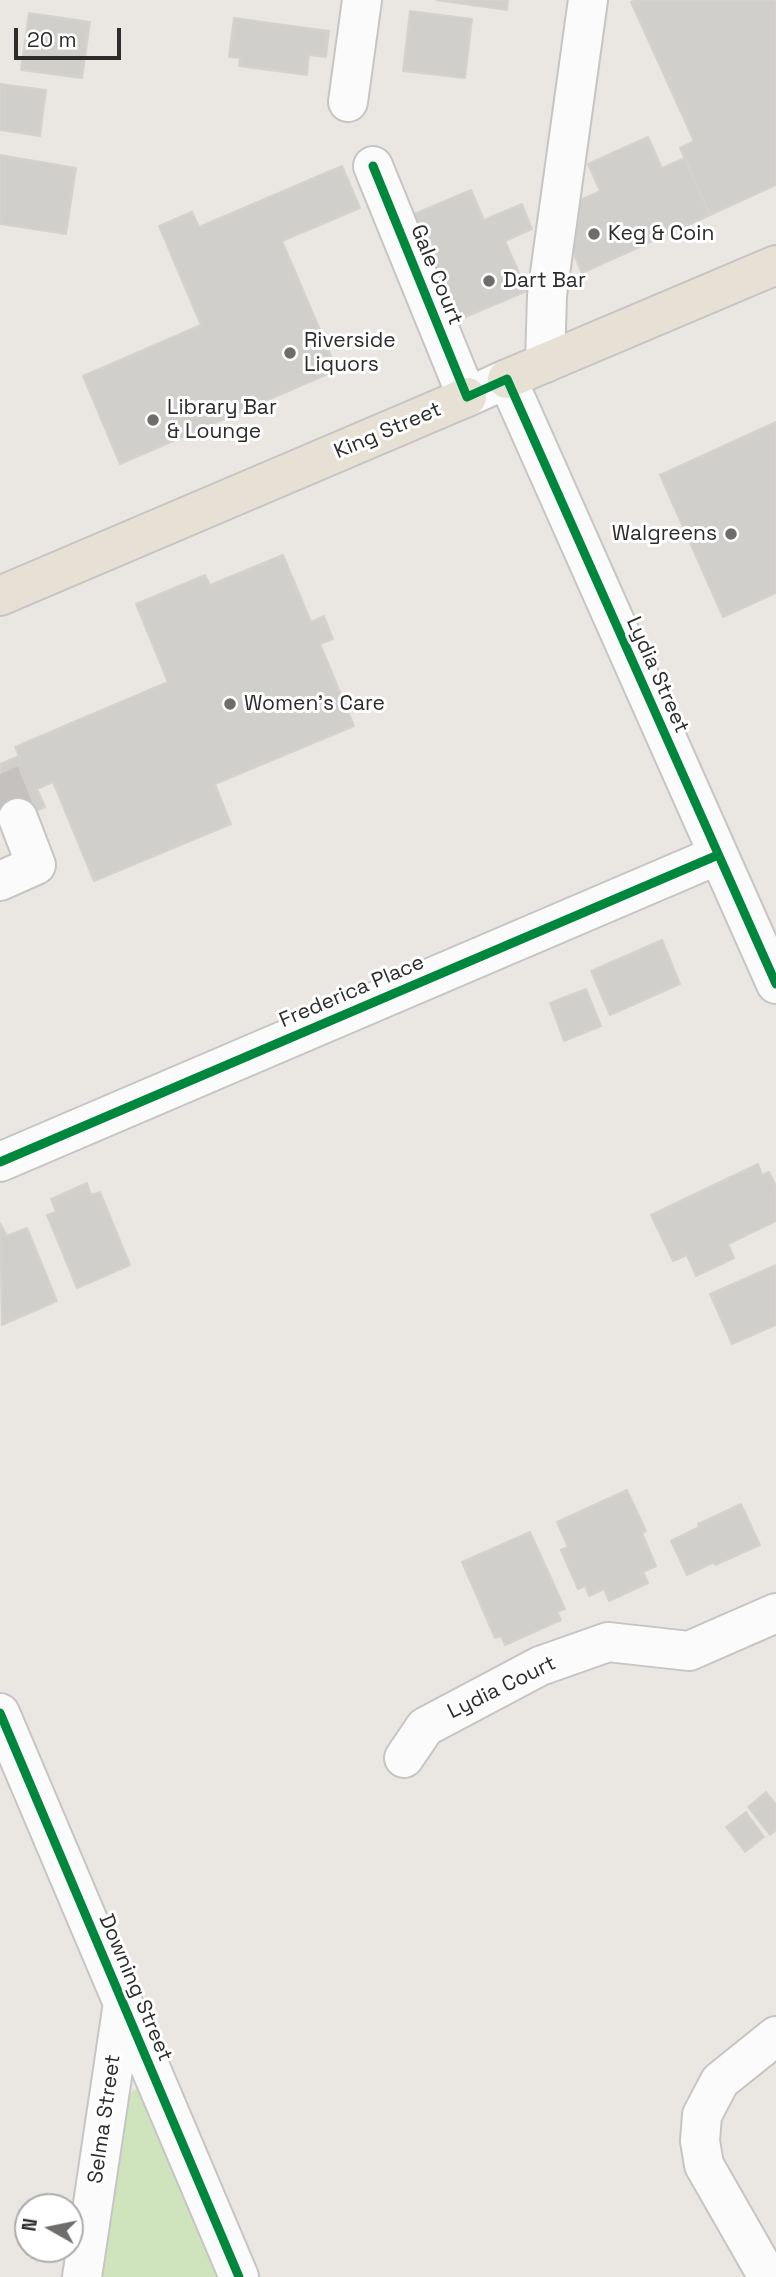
<!DOCTYPE html>
<style>
body{margin:0}
#map{position:relative;width:776px;height:2277px;overflow:hidden;background:#eae6e2;font-family:"Space Grotesk",sans-serif}
canvas{display:block}
.north{position:absolute;left:14px;top:2193px;width:70px;height:70px;box-sizing:border-box;background:#fff;border:2px solid #ababab;border-radius:50%;rotate:279deg;font-size:19px;font-weight:700;line-height:28px;text-align:center;color:#2c2c2c}
.north::after{content:'';display:block;margin:auto;width:24px;height:32px;background:#6e6d6c;clip-path:polygon(50% 0,100% 100%,50% 72%,0 100%)}
.scale{position:absolute;left:14px;top:28px;width:107px;height:32px;box-sizing:border-box;border:4px solid #2c2c2c;border-top:0;padding-left:9px;font-size:21px;line-height:24px;white-space:nowrap;color:#2c2c2c;-webkit-text-stroke:5px #fff;paint-order:stroke}
</style>
<div id="map">
<canvas width="776" height="2277"></canvas>
<div class="north">N</div>
<div class="scale">20 m</div>
</div>
<script>
const c = document.querySelector('canvas').getContext('2d');
c.lineJoin = 'round';
function fill(path, color) { c.fillStyle = color; c.fill(path, 'evenodd'); }
const shape = rows => new Path2D(rows.map(r => 'M' + r).join(''));
function strokePath(path, color, width, dash) { c.strokeStyle = color; c.lineWidth = width; c.lineCap = dash ? 'butt' : 'round'; c.setLineDash(dash || []); c.stroke(path); }
function drawText(font, color, halo, rows, align = 'center') {
  c.font = font + ' "Space Grotesk",sans-serif'; c.lineWidth = 6; c.setLineDash([]); c.textBaseline = 'middle'; c.strokeStyle = halo; c.fillStyle = color; for (const [text, x, y, turn = 0] of rows) {
    c.save(); c.translate(x, y); c.rotate((+turn || 0) * Math.PI / 180); c.textAlign = isNaN(turn) ? turn : align; if (halo) c.strokeText(text, 0, 0); c.fillText(text, 0, 0); c.restore();
  }
}
fill(shape([
 [138,2088,220,2277,101,2277,128,2095]
]), '#cfe3bd');
const building = shape([
 [436,0,508,0,507,10,436,0],
 [636,0,776,0,776,185,710,215,680,148,694,141,631,2,636,0],
 [410,11,472,19,465,78,403,71,410,11],
 [29,13,90,22,82,78,21,70,29,13],
 [234,18,329,31,326,57,309,55,307,75,239,66,240,58,229,57,234,18],
 [0,84,46,90,40,136,0,130,0,84],
 [648,137,662,168,685,158,710,215,582,273,562,227,566,207,600,191,588,164,648,137],
 [0,155,76,168,66,234,0,224,0,155],
 [342,166,360,208,282,241,337,370,120,464,83,376,201,325,159,226,192,212,199,227,342,166],
 [471,190,484,220,522,204,532,229,505,241,527,291,456,321,412,215,471,190],
 [776,422,776,593,723,617,660,475,776,422],
 [283,555,311,622,324,616,333,639,320,644,354,726,215,784,231,824,94,881,53,782,37,789,45,807,0,826,0,764,19,756,15,747,168,682,136,604,205,575,210,585,283,555],
 [662,940,680,984,610,1015,591,971,662,940],
 [586,989,601,1026,564,1041,550,1003,586,989],
 [758,1164,762,1175,769,1172,776,1186,776,1221,728,1244,734,1258,696,1276,687,1255,673,1261,651,1215,758,1164],
 [87,1183,91,1195,100,1192,130,1265,77,1288,47,1215,56,1212,51,1199,87,1183],
 [0,1223,7,1236,27,1228,57,1301,2,1325,0,1223],
 [776,1265,776,1325,732,1344,710,1294,776,1265],
 [627,1490,646,1531,642,1533,656,1566,643,1572,648,1583,609,1601,604,1589,589,1596,585,1586,578,1589,561,1550,568,1547,557,1522,627,1490],
 [741,1504,760,1545,715,1565,714,1562,687,1575,671,1541,699,1527,698,1524,741,1504],
 [530,1532,565,1609,557,1612,561,1620,505,1645,501,1636,495,1638,462,1562,530,1532],
 [766,1792,776,1805,776,1830,770,1835,748,1807,766,1792],
 [746,1812,764,1837,745,1852,726,1827,746,1812]
]);
fill(building, '#d1cfcc');
strokePath(building, '#d5d2ce', 2);
strokePath(shape([
 [0,774,18,818]
]), '#c4c1be', 38, [38, 19]);
const minor = shape([
 [348,102,362,0],
 [373,166,467,397,507,379,776,984],
 [545,363,547,295,588,0],
 [0,881,36,865,18,818],
 [0,1162,718,855],
 [0,1713,239,2277],
 [404,1758,425,1727,540,1666,608,1642,689,1651,776,1613],
 [82,2277,123,2003],
 [768,2277,704,2165,700,2141,702,2115,720,2081,776,2036]
]);
const major = shape([
 [507,379,776,265],
 [0,596,467,397]
]);
strokePath(minor, '#c6c5c5', 42);
strokePath(major, '#c6c4c2', 42);
strokePath(minor, '#fcfbfb', 38);
strokePath(major, '#e7e1d5', 38);
strokePath(shape([
 [373,166,467,397,507,379,776,984],
 [0,1162,718,855],
 [0,1713,239,2277]
]), '#00873e', 9);
for (const [x, y, r, color] of [
 [594,234,7,"#6e6d6c"],
 [489,281,7,"#6e6d6c"],
 [290,353,7,"#6e6d6c"],
 [153,420,7,"#6e6d6c"],
 [731,534,7,"#6e6d6c"],
 [230,704,7,"#6e6d6c"]
]) { const dot = new Path2D(); dot.arc(x, y, r, 0, 2 * Math.PI); c.fillStyle = color; c.fill(dot); strokePath(dot, '#fff', 2.5); }
drawText('21px', '#2c2c2c', '#fff', [
 ["Keg & Coin",608,234],
 ["Dart Bar",503,281],
 ["Riverside",304,341],
 ["Liquors",304,365],
 ["Library Bar",167,408],
 ["& Lounge",167,432],
 ["Walgreens",717,534,"right"],
 ["Women's Care",244,704]
], 'left');
drawText('21px', '#2c2c2c', '#fff', [
 ["Gale Court",436,275,68],
 ["King Street",388,431,-23],
 ["Lydia Street",657,675,66],
 ["Frederica Place",352,992,-23],
 ["Lydia Court",502,1688,-26],
 ["Downing Street",135,1988,67],
 ["Selma Street",105,2119,-82]
]);
</script>
